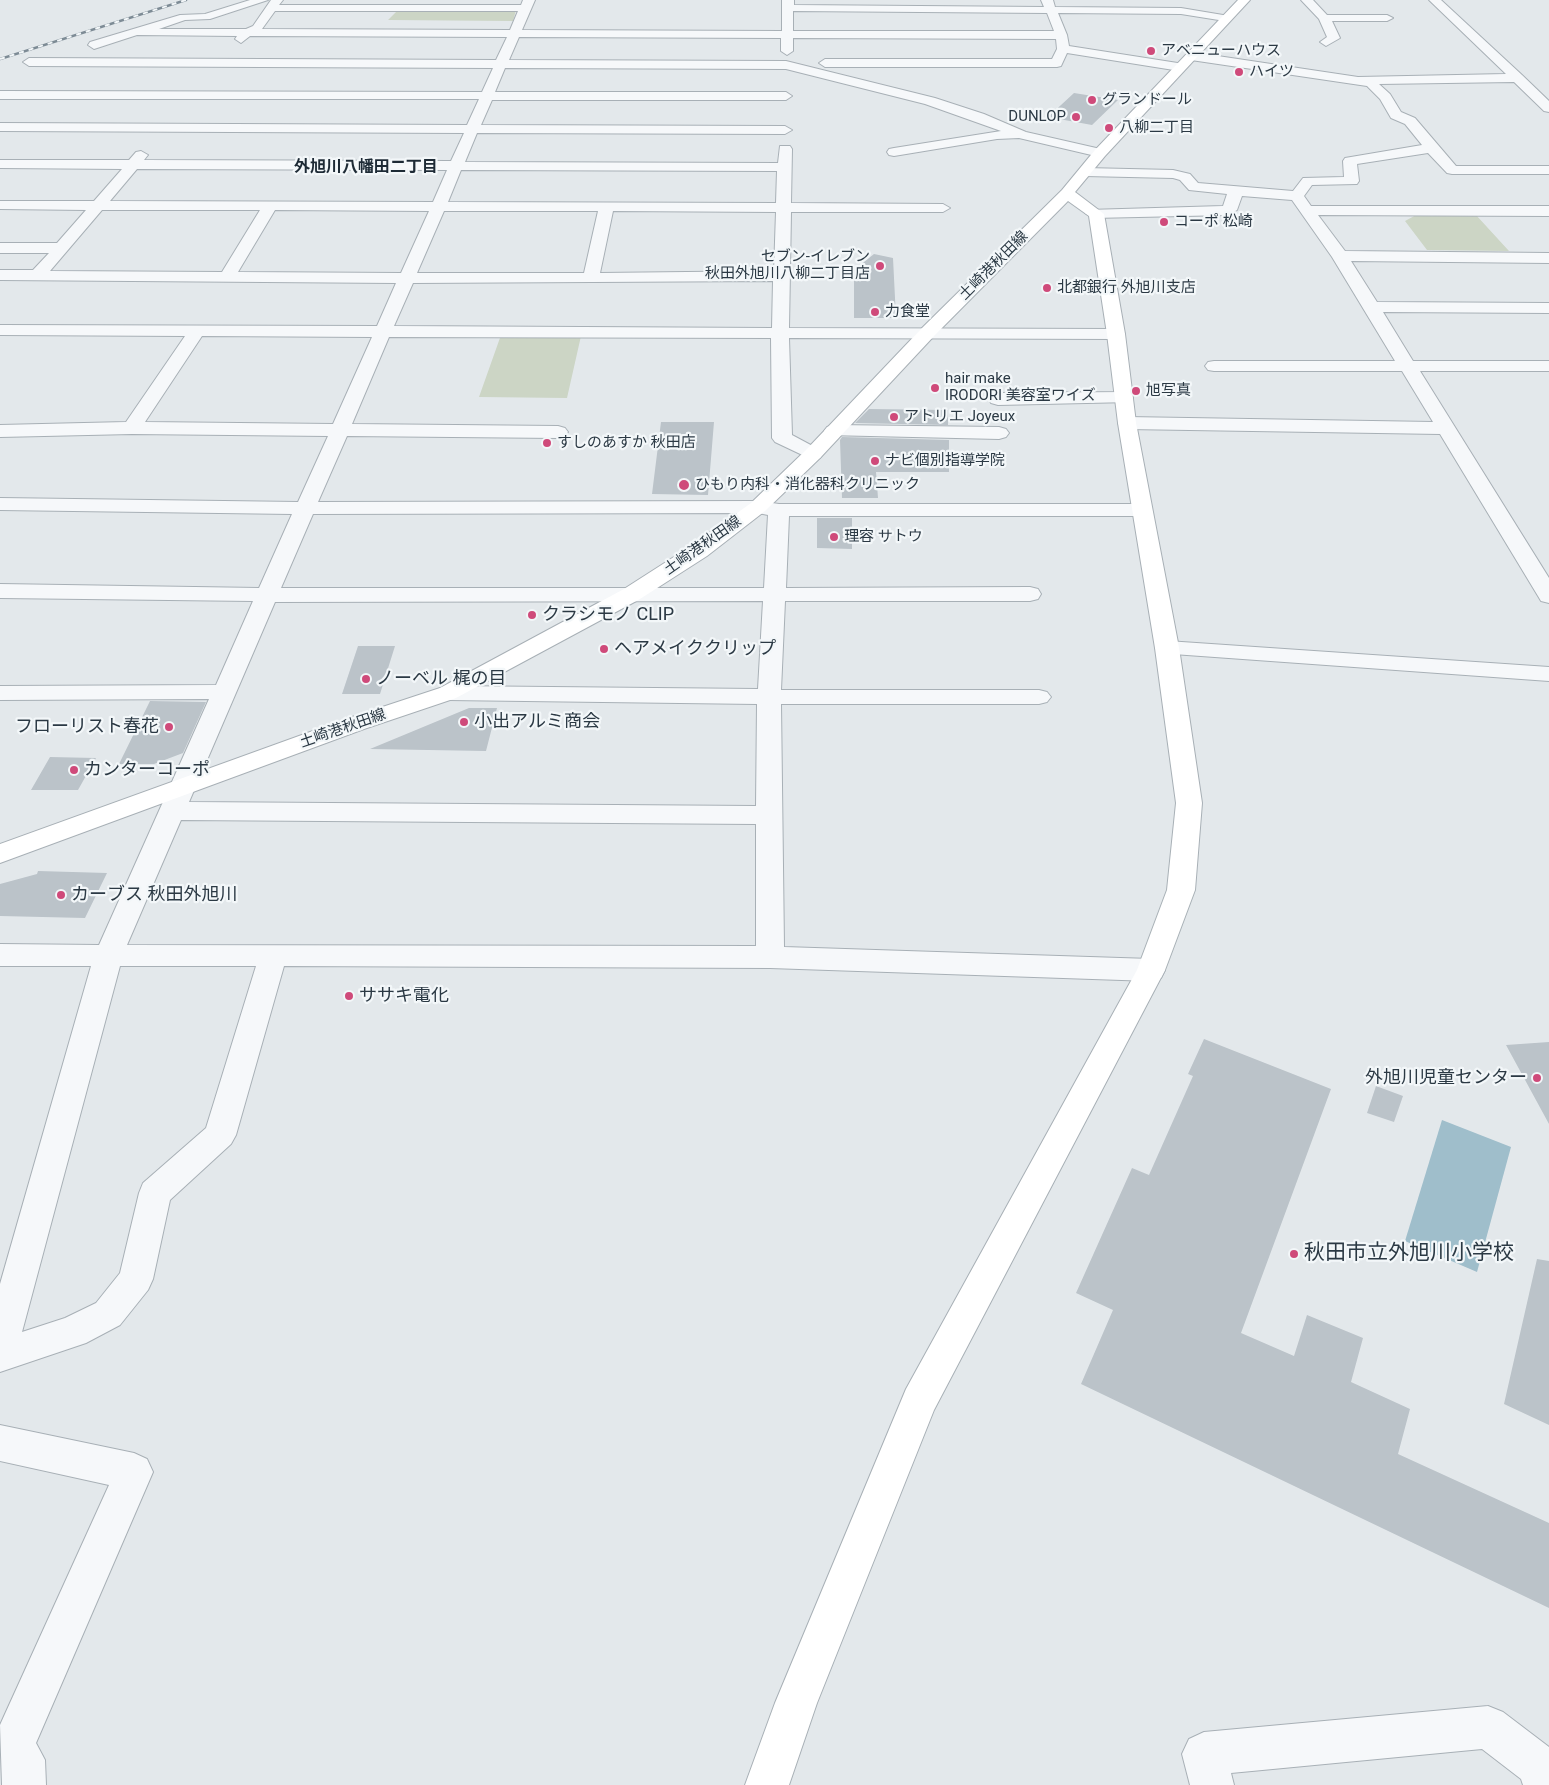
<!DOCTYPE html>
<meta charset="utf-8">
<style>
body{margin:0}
canvas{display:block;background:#e3e8eb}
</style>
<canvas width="1549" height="1785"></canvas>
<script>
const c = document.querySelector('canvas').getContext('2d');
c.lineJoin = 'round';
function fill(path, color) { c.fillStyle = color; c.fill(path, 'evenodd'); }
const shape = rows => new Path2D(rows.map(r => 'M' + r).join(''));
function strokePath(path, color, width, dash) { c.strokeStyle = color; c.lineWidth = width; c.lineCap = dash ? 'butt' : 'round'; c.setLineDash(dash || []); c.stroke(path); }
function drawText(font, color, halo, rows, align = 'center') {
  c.font = font + ' Roboto,"Noto Sans JP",sans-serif'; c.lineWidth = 4.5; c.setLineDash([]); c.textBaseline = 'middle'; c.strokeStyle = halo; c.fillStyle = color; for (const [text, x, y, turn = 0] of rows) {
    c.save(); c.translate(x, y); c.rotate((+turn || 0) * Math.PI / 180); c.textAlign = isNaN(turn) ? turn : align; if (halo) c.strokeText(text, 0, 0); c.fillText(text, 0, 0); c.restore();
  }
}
fill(shape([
 [398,10,516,10,513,21,388,20],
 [1418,214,1476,215,1509,251,1427,250,1405,221],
 [501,335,581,336,567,398,479,397]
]), '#ccd5c5');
fill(shape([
 [1442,1120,1511,1147,1477,1272,1405,1241]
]), '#9fbecb');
fill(shape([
 [1074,93,1118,100,1092,125,1048,117],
 [874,254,893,258,896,318,854,318,854,270],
 [869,409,948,410,948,425,855,423],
 [661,422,714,422,708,495,652,494],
 [842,437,949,440,949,472,876,472,878,498,842,498,840,440],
 [817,518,852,518,852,549,817,548],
 [358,646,395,646,380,694,342,694],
 [150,701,206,702,183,753,154,764,119,764],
 [469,708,497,708,486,751,370,749],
 [50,757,96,758,78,790,31,790],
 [38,871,107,873,85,918,0,916,0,884,37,874],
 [1204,1039,1331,1089,1241,1333,1294,1356,1307,1315,1363,1338,1351,1382,1410,1409,1398,1454,1549,1523,1549,1608,1081,1384,1113,1310,1076,1293,1132,1168,1149,1175,1193,1076,1188,1074],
 [1549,1042,1549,1124,1506,1045],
 [1376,1086,1403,1096,1394,1122,1367,1113],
 [1537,1259,1549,1261,1549,1425,1504,1404]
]), '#bbc3c9');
const street = shape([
 [250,0,268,0,210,19,185,20,159,29,246,29,253,26,271,0,283,0,279,5,521,5,523,0,535,0,522,30,782,31,782,0,794,0,794,5,1044,7,1041,0,1053,0,1055,7,1181,8,1229,16,1229,20,1225,21,1181,14,1058,13,1067,35,1069,46,1184,64,1186,67,1184,70,1180,71,1067,53,1061,66,1057,67,825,67,819,63,825,59,1052,59,1057,49,1056,39,793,38,793,51,787,55,781,51,781,38,519,37,509,60,786,61,935,98,984,114,1026,132,1105,150,1107,153,1100,157,1019,138,997,139,894,156,889,155,887,152,889,149,894,148,1001,131,925,104,786,69,505,68,495,92,786,92,792,96,786,100,492,100,481,125,785,126,792,130,785,134,477,133,465,162,778,163,780,146,790,146,792,149,791,203,943,204,950,208,943,212,791,212,789,328,1116,329,1122,330,1125,334,1122,338,1116,339,789,338,792,435,820,450,823,454,820,458,813,460,775,442,772,438,771,338,389,337,352,424,558,426,565,428,568,432,565,436,558,438,347,436,318,502,758,501,779,504,1142,504,1149,506,1152,510,1149,514,1142,516,789,516,786,588,1030,587,1038,589,1041,594,1038,599,1030,601,785,601,781,690,1039,690,1047,692,1051,697,1047,702,1039,704,781,704,784,947,1151,959,1161,962,1165,970,1161,978,1151,981,770,968,284,966,236,1135,231,1144,170,1200,153,1279,148,1290,120,1325,86,1343,0,1372,0,1284,91,966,0,966,0,944,99,945,209,699,0,700,0,686,216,685,253,601,0,598,0,584,259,588,292,514,0,510,0,498,298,502,328,436,132,434,0,437,0,425,126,422,185,336,0,335,0,325,377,326,396,283,0,280,0,270,33,270,49,253,0,253,0,243,57,243,86,210,0,209,0,201,94,201,122,169,0,168,0,160,129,160,136,152,141,151,148,155,144,160,451,161,464,133,0,131,0,123,467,125,479,99,0,99,0,91,482,92,493,68,29,66,23,62,29,58,496,60,507,37,250,36,241,43,235,39,237,36,137,35,94,49,88,45,90,42,180,15,205,14,250,0],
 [275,11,518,11,510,30,262,29,275,11],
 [793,11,1047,13,1054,31,793,31,793,11],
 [137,169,447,170,433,202,110,201,137,169],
 [461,170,777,171,776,203,448,202,461,170],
 [102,210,260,210,222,272,50,271,102,210],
 [275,210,429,211,401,273,238,272,275,210],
 [444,211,598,211,584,273,417,273,444,211],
 [613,211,776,212,774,271,600,273,613,211],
 [773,281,772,328,394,326,413,283,773,281],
 [202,336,372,337,333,424,145,422,202,336],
 [758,513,768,515,764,588,281,588,313,514,758,513],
 [763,601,758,689,448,686,440,688,436,693,440,698,448,700,757,704,756,806,189,802,275,602,763,601],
 [181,820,756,824,756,946,127,945,181,820],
 [120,966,256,966,206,1128,143,1183,139,1193,120,1273,96,1303,65,1318,22,1332,120,966],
 [1301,0,1313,0,1327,15,1387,15,1393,18,1387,21,1332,21,1340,38,1326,46,1320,42,1327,37,1319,19,1301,0],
 [1429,0,1441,0,1522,75,1549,101,1549,112,1544,111,1514,82,1379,84,1390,94,1401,112,1415,118,1456,166,1549,166,1549,174,1452,174,1447,173,1428,153,1357,164,1359,181,1357,184,1312,185,1304,196,1311,206,1549,206,1549,216,1318,215,1345,251,1549,253,1549,263,1351,261,1377,302,1549,303,1549,313,1383,312,1413,361,1549,361,1549,371,1420,371,1549,578,1549,603,1541,601,1538,596,1440,434,1127,429,1120,427,1118,423,1120,419,1127,417,1433,422,1402,371,1214,371,1208,370,1205,366,1208,362,1214,361,1395,361,1332,257,1292,200,1242,196,1237,210,1229,215,1093,218,1085,213,1088,210,1223,206,1227,194,1189,190,1180,180,1173,178,1085,176,1078,172,1085,168,1173,170,1190,174,1198,183,1293,191,1303,178,1344,177,1343,161,1345,158,1422,145,1405,124,1391,118,1380,99,1367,86,1191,60,1185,56,1191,52,1358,77,1506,74,1429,0],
 [1124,392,1131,394,1133,398,1131,402,998,405,991,403,989,399,991,395,998,393,1124,392],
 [834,425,999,427,1006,429,1009,433,1006,437,999,439,827,435,824,431,827,427,834,425],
 [1167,641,1549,667,1549,681,1159,653,1155,648,1159,643,1167,641],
 [0,1425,134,1453,147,1459,153,1472,36,1743,45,1760,46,1785,2,1785,0,1725,109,1485,0,1461,0,1425],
 [1488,1706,1503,1712,1549,1747,1549,1785,1523,1785,1521,1779,1482,1749,1231,1773,1234,1785,1190,1785,1182,1754,1189,1739,1204,1732,1488,1706]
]);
const secondary = shape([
 [1238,0,1250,0,1105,156,1075,192,1104,214,1125,334,1136,423,1179,648,1202,803,1195,890,1165,970,934,1410,817,1703,789,1785,745,1785,775,1703,906,1389,1137,970,1167,890,1176,803,1155,648,1118,423,1107,334,1089,216,1068,201,934,336,820,458,765,511,707,556,640,599,456,698,364,729,0,863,0,844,346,719,440,688,624,589,691,546,751,503,806,450,922,328,1062,190,1095,150,1238,0]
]);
strokePath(street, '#a8b0b6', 2);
strokePath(secondary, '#a8b0b6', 2);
fill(street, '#f6f8fa');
fill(secondary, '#fff');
const rail = shape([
 [0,59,186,0]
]);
strokePath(rail, '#7d8b95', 2.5);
strokePath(rail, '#f3f7f9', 2, [5]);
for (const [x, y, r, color] of [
 [1151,51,5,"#cf4a7a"],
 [1239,72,5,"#cf4a7a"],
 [1092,100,5,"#cf4a7a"],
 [1076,117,5,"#cf4a7a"],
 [1109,128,5,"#cf4a7a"],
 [1164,222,5,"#cf4a7a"],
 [880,266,5,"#cf4a7a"],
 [1047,288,5,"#cf4a7a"],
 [875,312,5,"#cf4a7a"],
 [935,388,5,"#cf4a7a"],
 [1136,391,5,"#cf4a7a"],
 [894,417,5,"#cf4a7a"],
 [547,443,5,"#cf4a7a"],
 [875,461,5,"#cf4a7a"],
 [684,485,6,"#cf4a7a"],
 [834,537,5,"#cf4a7a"],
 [532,615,5,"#cf4a7a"],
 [604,649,5,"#cf4a7a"],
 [366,679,5,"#cf4a7a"],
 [464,722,5,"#cf4a7a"],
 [169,727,5,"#cf4a7a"],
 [74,770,5,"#cf4a7a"],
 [61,895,5,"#cf4a7a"],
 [349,996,5,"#cf4a7a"],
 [1537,1078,5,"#cf4a7a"],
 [1294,1254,5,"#cf4a7a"]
]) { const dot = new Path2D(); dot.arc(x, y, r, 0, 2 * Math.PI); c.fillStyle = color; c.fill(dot); strokePath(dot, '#f3f7f9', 2); }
drawText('15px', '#2b3944', '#f3f7f9', [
 ["アベニューハウス",1161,51],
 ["ハイツ",1249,72],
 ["グランドール",1102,100],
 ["DUNLOP",1066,117,"right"],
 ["八柳二丁目",1119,128],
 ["コーポ 松崎",1174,222],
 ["セブン-イレブン",870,257,"right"],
 ["秋田外旭川八柳二丁目店",870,274,"right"],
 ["北都銀行 外旭川支店",1057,288],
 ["力食堂",885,312],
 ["hair make",945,379],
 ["IRODORI 美容室ワイズ",945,396],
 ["旭写真",1146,391],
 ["アトリエ Joyeux",904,417],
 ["すしのあすか 秋田店",557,443],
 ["ナビ個別指導学院",885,461],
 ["ひもり内科・消化器科クリニック",695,485],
 ["理容 サトウ",844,537]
], 'left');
drawText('15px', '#2b3944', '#f3f7f9', [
 ["土崎港秋田線",994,266,-45],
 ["土崎港秋田線",703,546,-35],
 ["土崎港秋田線",343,729,-19]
]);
drawText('bold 16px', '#1d2a35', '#f3f7f9', [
 ["外旭川八幡田二丁目",366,168]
]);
drawText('18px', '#2b3944', '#f3f7f9', [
 ["クラシモノ CLIP",542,615],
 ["ヘアメイククリップ",614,649],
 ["ノーベル 梶の目",376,679],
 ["小出アルミ商会",474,722],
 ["フローリスト春花",159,727,"right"],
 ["カンターコーポ",84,770],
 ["カーブス 秋田外旭川",71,895],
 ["ササキ電化",359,996],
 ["外旭川児童センター",1527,1078,"right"]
], 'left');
drawText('21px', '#2b3944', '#f3f7f9', [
 ["秋田市立外旭川小学校",1304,1254]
], 'left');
</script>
